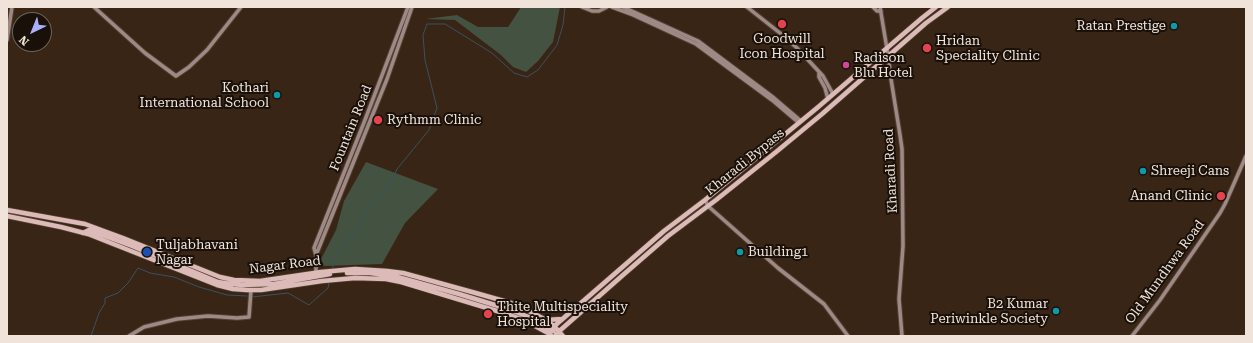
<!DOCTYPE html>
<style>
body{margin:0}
#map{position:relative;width:1253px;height:343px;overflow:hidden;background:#382515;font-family:"Roboto Serif",serif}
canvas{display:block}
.frame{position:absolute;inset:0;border:8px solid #f0e3d9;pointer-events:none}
.north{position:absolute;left:12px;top:12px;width:40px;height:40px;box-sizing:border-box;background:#19100a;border:1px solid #6f645d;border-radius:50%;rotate:223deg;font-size:11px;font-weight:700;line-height:16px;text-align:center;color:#f0e3d9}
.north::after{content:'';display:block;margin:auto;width:14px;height:18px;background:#aab0fb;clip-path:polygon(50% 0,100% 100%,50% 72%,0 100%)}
</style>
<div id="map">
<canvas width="1253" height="343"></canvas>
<div class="frame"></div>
<div class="north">N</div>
</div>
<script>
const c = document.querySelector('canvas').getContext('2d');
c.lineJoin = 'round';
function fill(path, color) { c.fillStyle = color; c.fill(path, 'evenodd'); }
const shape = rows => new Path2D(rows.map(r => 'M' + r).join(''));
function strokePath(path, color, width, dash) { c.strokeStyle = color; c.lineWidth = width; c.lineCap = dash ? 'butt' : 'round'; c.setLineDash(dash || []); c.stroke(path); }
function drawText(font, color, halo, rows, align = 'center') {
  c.font = font + ' "Roboto Serif",serif'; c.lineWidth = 4; c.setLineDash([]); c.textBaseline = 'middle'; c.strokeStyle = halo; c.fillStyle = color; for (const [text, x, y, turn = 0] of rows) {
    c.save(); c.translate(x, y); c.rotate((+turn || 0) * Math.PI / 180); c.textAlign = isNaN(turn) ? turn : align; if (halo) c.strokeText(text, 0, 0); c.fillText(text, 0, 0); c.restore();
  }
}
fill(shape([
 [521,7,560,7,553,42,538,61,526,72,513,67,501,55,455,20,425,19,457,15,478,27,508,27,514,18],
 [366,162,438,189,405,223,382,264,324,266,321,259,336,230,344,201]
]), '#435241');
strokePath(shape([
 [332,270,335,259,346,243,358,230,367,212,381,194,390,185,397,169,429,130,437,108,425,60,423,35,427,24,445,24,492,53,514,73,527,77,538,70,557,45,563,25,565,7],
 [252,297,288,293,309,305,328,288,329,283],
 [91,336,99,313,105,303,105,298,118,293,128,283,138,268,150,273,174,277,199,287,227,295,247,296]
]), '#395262', 1);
const secondary = shape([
 [94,7,145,53,176,76,189,67,207,50,241,7],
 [582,7,592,11,599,11,607,7],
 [612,7,631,14,696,44,772,100,799,123],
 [623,7,698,41,774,98,801,121],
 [747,7,785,37,797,48,823,76,833,94],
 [873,7,877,11,881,11],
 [880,7,888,55,891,79,900,135,902,149,903,246,899,299,902,336],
 [7,40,12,7],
 [819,73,819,77,825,88,828,99],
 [705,200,708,206,778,268,824,304,848,336],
 [316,255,314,248,365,120,408,7],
 [316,273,316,255,387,79,412,7],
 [129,336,144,327,177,319,208,316,237,318,249,317,251,290],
 [1132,336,1160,300,1220,213,1225,204,1246,156]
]);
const highway = shape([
 [7,210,85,224,123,238,220,277,234,280,260,281,321,272,355,269,387,271,403,273,472,292,511,303,529,311,546,320,554,326,563,336],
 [7,216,61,227,88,234,217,285,233,289,247,290,261,290,322,281,355,278,386,279,401,282,507,314,524,320,548,333,552,336],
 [83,233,89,230,132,246,218,282,231,284,242,285,274,284,330,274],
 [347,273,370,273,394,276,459,294,508,309,534,319,553,331],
 [546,320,562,319],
 [551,329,664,231,705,200,817,108,922,18,936,7],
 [556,334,623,275,668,236,716,200,776,152,822,114,926,23,948,7]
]);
strokePath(secondary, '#524030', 5.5);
strokePath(highway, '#524030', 6);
strokePath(secondary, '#9e8987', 3.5);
strokePath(highway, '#dcbab8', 4.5);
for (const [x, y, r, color] of [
 [782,24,5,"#e0444e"],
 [1174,26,4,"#0f9aa8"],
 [927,48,5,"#e0444e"],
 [846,65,4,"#d1479c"],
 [277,95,4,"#0f9aa8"],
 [378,120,5,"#e0444e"],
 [1143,171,4,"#0f9aa8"],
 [1221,196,5,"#e0444e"],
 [147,252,5,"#1a4fb4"],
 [740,252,4,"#0f9aa8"],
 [1056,311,4,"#0f9aa8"],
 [488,314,5,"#e0444e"]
]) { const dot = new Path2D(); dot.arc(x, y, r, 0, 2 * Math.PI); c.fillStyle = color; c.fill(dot); strokePath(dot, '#19100a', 1.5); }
drawText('13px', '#f0e3d9', '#19100a', [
 ["Ratan Prestige",1166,26,"right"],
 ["Goodwill",782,39,"center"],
 ["Icon Hospital",782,54,"center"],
 ["Hridan",936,41],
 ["Speciality Clinic",936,56],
 ["Radison",854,58],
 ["Blu Hotel",854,73],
 ["Kothari",269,88,"right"],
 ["International School",269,103,"right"],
 ["Rythmm Clinic",387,120],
 ["Shreeji Cans",1151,171],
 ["Anand Clinic",1212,196,"right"],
 ["Tuljabhavani",156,245],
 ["Nagar",156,260],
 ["Building1",748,252],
 ["B2 Kumar",1048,304,"right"],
 ["Periwinkle Society",1048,319,"right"],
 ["Thite Multispeciality",497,307],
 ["Hospital",497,322]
], 'left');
drawText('13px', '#f0e3d9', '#19100a', [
 ["Fountain Road",351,128,-68],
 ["Kharadi Bypass",745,162,-39],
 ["Kharadi Road",891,171,-93],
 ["Nagar Road",285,265,-7],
 ["Old Mundhwa Road",1165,272,-54]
]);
</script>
